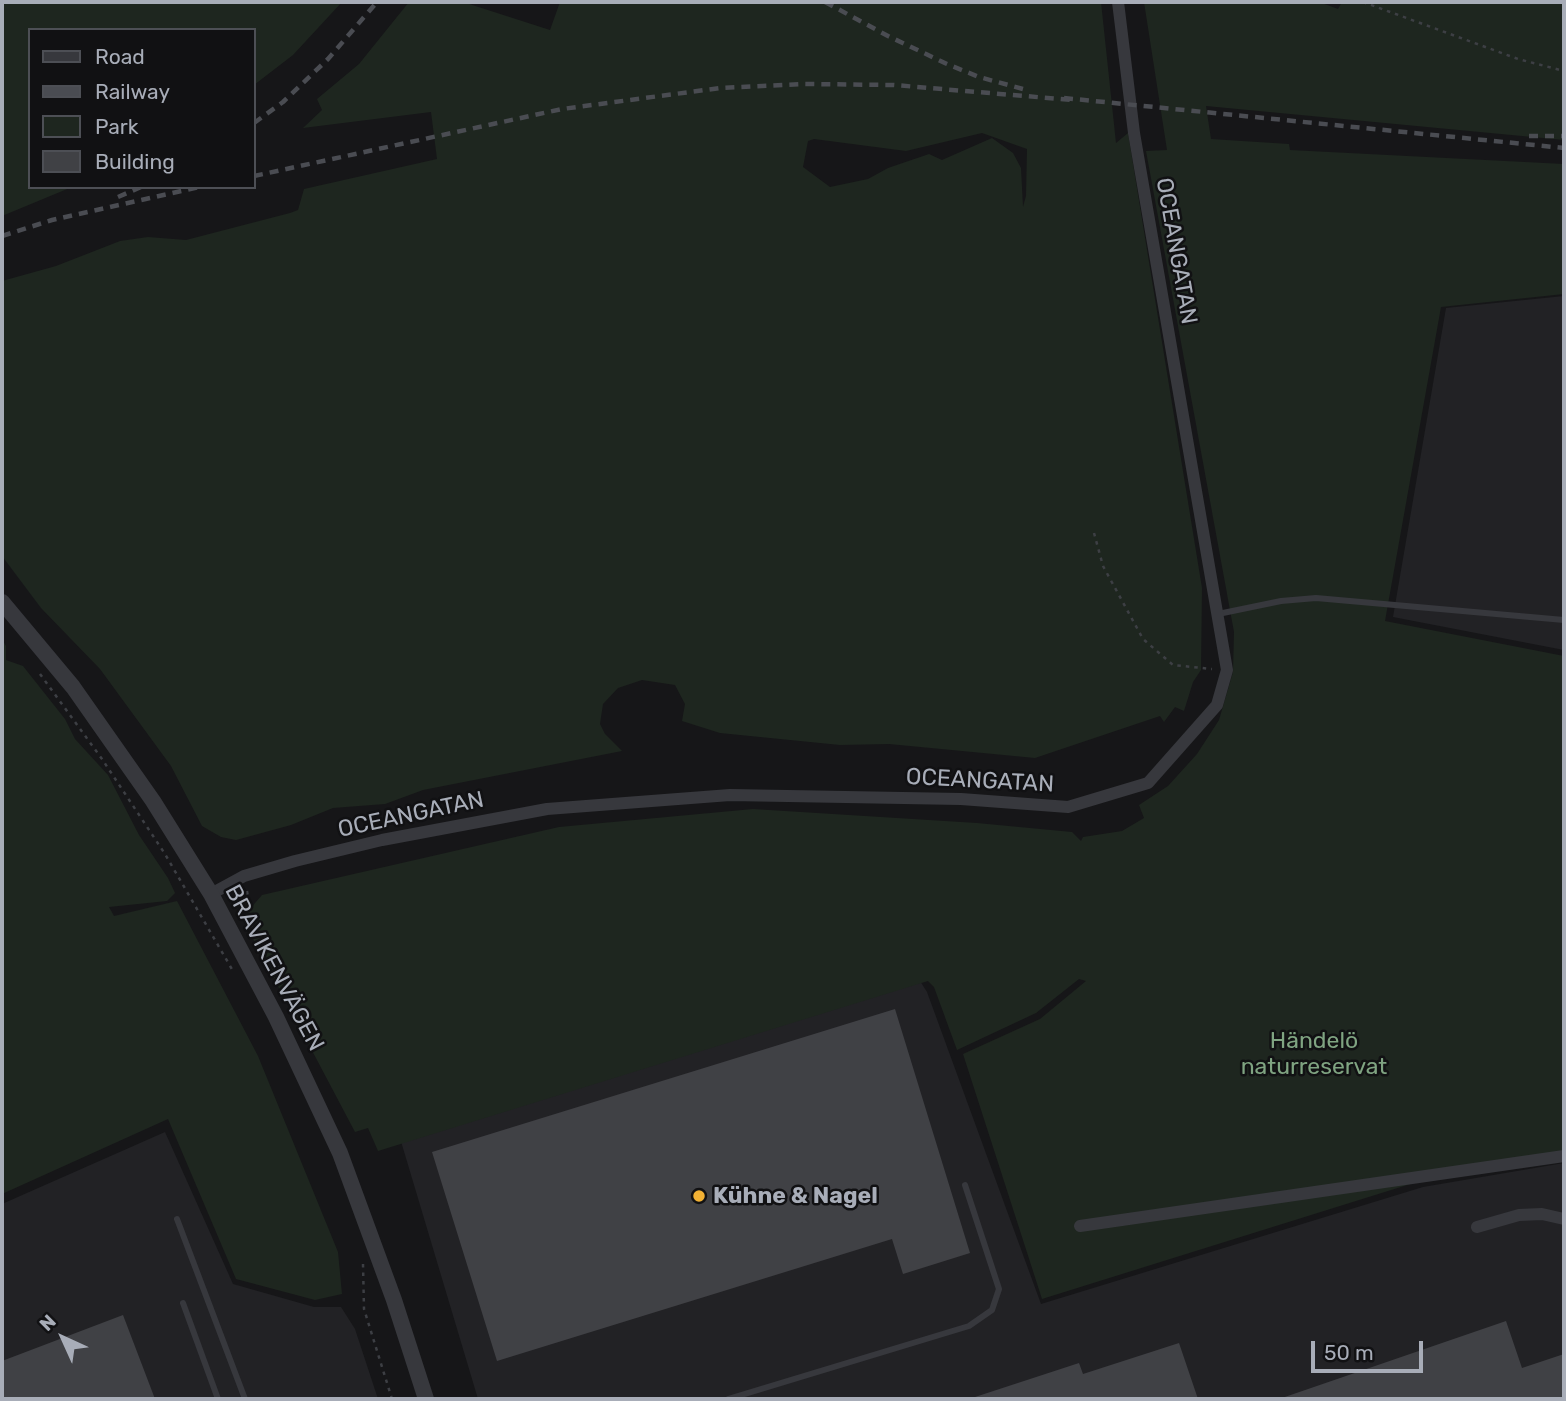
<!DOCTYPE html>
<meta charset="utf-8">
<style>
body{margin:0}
#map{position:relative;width:1566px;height:1401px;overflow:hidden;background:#161618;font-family:Rubik,sans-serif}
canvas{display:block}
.frame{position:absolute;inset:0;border:4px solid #a8adb8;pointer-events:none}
.legend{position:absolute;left:28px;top:28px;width:228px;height:161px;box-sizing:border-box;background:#111113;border:2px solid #4d4f55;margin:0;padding:9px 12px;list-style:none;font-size:21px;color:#a8adb8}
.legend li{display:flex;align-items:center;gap:14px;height:35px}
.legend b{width:35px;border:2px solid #4d4f55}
.north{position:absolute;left:28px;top:1303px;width:70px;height:70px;-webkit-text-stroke:5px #111113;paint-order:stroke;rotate:315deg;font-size:19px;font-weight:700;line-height:28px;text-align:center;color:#a8adb8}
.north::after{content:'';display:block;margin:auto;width:24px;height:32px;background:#a8adb8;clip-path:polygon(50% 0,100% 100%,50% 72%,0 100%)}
.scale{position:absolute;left:1311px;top:1341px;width:112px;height:32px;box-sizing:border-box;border:4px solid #a8adb8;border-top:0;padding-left:9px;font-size:21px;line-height:24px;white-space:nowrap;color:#a8adb8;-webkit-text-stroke:5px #111113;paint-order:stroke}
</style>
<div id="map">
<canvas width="1566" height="1401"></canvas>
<div class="frame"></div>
<ul class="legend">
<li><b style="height:9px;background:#37383d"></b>Road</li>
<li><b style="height:9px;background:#4a4c52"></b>Railway</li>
<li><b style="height:19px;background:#1e261f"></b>Park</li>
<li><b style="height:19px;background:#404145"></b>Building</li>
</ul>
<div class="north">N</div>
<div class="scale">50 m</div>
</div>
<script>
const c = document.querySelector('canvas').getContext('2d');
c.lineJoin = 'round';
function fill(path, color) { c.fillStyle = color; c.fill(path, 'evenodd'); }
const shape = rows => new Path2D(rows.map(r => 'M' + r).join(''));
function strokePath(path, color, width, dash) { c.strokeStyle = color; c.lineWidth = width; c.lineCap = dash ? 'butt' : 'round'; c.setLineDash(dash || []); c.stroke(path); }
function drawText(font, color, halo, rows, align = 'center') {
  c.font = font + ' Rubik,sans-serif'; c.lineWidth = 5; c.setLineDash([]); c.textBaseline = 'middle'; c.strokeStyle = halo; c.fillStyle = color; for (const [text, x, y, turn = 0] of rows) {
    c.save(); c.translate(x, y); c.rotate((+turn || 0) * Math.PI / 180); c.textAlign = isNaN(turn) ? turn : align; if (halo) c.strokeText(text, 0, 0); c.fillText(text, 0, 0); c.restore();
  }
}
fill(shape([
 [1564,296,1564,650,1393,617,1446,308],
 [908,962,927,992,1041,1304,1423,1187,1564,1163,1564,1399,478,1399,397,1128],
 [165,1132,233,1284,314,1307,341,1307,355,1329,378,1399,2,1399,2,1204]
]), '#222225');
fill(shape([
 [2,2,342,2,293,55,254,85,254,30,30,30,30,187,72,187,2,216],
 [409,2,463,2,550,30,560,2,1101,2,1116,143,1128,133,1202,588,1201,670,1193,682,1184,711,1175,707,1164,722,1160,716,1035,758,889,744,840,745,720,733,682,721,685,704,675,685,642,680,618,688,603,704,600,724,605,734,622,751,423,790,385,804,333,808,291,825,236,840,221,837,202,826,171,766,100,669,41,608,2,556,2,281,56,266,120,241,148,237,186,240,290,213,298,210,304,189,437,159,431,112,303,128,322,110,317,99,359,64],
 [982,133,1027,149,1026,196,1023,207,1021,168,1013,153,992,138,942,160,929,154,888,168,868,179,830,187,803,167,808,141,814,139,906,151],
 [1144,2,1319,2,1338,9,1342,2,1564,2,1564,140,1206,106,1211,139,1289,144,1290,150,1564,164,1564,294,1441,307,1385,621,1564,656,1564,1159,1420,1181,1042,1299,963,1054,1040,1019,1086,981,1079,979,1036,1013,957,1050,934,987,928,981,378,1151,368,1128,355,1132,242,918,262,895,559,827,753,809,977,823,1072,832,1081,841,1083,837,1122,831,1144,818,1139,805,1168,786,1197,754,1219,720,1233,672,1234,632,1146,151,1167,150],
 [2,639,6,646,6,660,23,666,65,719,75,739,108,775,139,835,168,878,175,893,167,901,109,907,114,916,177,901,258,1056,338,1252,342,1294,315,1300,236,1279,168,1119,2,1194]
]), '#1e261f');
fill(shape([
 [895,1009,970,1253,903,1274,892,1239,497,1361,432,1152],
 [123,1315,155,1399,2,1399,2,1361],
 [1506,1321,1522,1368,1564,1354,1564,1399,1279,1399],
 [1179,1343,1198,1399,975,1399,975,1397,1079,1363,1083,1374]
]), '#404145');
strokePath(shape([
 [1363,2,1518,59,1564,71],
 [1094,533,1103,566,1143,639,1173,665,1212,669],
 [40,674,102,759,165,854,233,971],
 [247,891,252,927,248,935],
 [363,1264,364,1309,392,1399]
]), '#3d3f44', 2.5, [3.5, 5]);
strokePath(shape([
 [1218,614,1281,601,1316,598,1564,620],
 [177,1219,245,1399],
 [183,1303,218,1399],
 [728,1399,969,1326,992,1310,999,1289,965,1185]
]), '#37383d', 6);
strokePath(shape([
 [211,894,244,876,295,861,382,840,547,809,730,795,961,799,1068,807,1148,783,1217,705,1227,670,1134,133,1118,2],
 [1080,1226,1564,1156],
 [1477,1227,1519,1215,1542,1214,1564,1219]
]), '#37383d', 12);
strokePath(shape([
 [2,602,73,687,153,801,211,894,276,1017,340,1153,394,1300,426,1399]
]), '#37383d', 16);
strokePath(shape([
 [825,2,888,36,947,64,979,77,1023,89],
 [1064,98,1564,148],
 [254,123,283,102,328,59,377,2],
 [1529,136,1564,136],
 [254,176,562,109,720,88,804,84,894,85,1072,100],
 [118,197,141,187],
 [2,236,52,220,199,187]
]), '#4a4c52', 4.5, [9, 7]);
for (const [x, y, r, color] of [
 [699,1196,7,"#f2b134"]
]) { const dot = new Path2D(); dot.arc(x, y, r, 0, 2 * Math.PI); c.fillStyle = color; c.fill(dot); strokePath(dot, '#111113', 2.5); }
drawText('23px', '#a8adb8', '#111113', [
 ["OCEANGATAN",1176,251,80],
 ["OCEANGATAN",980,781,3],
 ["OCEANGATAN",411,815,-12],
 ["BRAVIKENVÄGEN",274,968,62]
]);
drawText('23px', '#7fa381', '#111113', [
 ["Händelö",1314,1041],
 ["naturreservat",1314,1067]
]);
drawText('bold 23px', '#a8adb8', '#111113', [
 ["Kühne & Nagel",713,1196]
], 'left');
</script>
